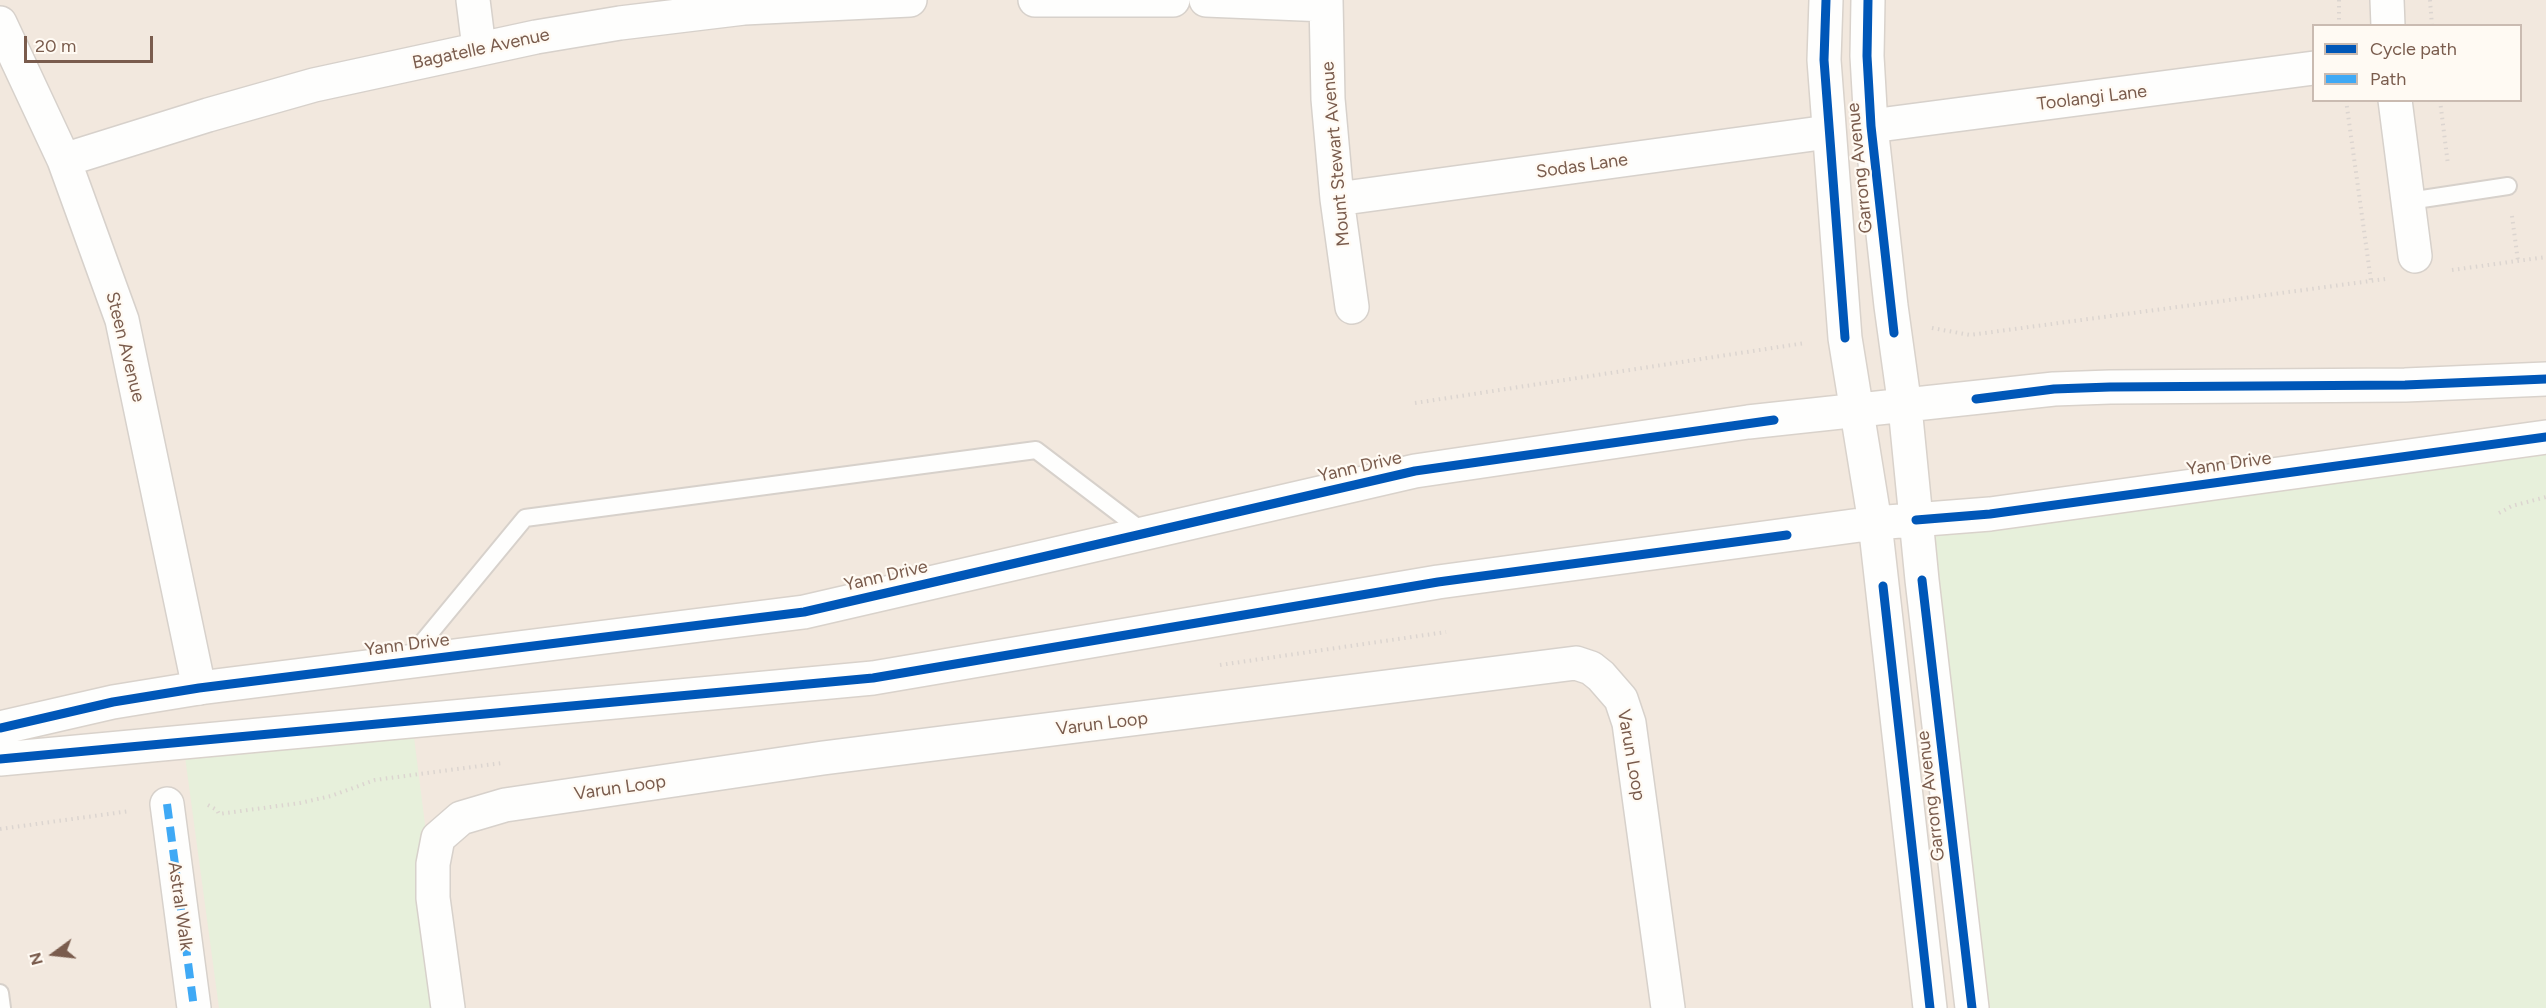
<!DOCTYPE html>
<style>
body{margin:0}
#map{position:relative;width:2546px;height:1008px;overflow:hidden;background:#f9f5f0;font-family:Figtree,sans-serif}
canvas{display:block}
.legend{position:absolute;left:2312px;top:24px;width:210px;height:78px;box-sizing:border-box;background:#fffaf3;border:2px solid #cabbb1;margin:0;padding:8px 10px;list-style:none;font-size:18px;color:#7a5c4d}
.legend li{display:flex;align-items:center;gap:12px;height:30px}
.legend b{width:30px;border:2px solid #cabbb1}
.north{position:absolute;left:24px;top:924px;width:60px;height:60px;-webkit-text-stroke:4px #fffaf3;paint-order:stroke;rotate:255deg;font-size:16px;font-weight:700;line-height:24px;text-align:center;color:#7a5c4d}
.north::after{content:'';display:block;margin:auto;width:21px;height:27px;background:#7a5c4d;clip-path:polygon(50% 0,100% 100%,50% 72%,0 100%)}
.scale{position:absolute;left:24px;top:36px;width:129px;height:27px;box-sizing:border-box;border:3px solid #7a5c4d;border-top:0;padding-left:8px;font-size:18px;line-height:21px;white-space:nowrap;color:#7a5c4d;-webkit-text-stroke:4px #fffaf3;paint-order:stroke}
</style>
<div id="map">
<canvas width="2546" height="1008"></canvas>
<ul class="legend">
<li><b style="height:8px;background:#0057b8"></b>Cycle path</li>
<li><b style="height:8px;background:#3fa9f5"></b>Path</li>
</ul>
<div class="north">N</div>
<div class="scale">20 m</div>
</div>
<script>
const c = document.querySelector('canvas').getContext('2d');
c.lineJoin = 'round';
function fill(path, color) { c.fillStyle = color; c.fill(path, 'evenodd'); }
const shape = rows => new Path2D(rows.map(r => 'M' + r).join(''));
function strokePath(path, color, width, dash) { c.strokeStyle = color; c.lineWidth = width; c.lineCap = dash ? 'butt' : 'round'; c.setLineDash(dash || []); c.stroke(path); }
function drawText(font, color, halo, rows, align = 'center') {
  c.font = font + ' Figtree,sans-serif'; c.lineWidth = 4.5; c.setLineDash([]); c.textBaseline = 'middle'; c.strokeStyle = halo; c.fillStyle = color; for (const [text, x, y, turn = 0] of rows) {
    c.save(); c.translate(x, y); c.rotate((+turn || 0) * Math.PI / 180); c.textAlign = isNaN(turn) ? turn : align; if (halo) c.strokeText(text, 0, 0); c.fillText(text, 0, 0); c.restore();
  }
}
fill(shape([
 [0,0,2546,0,2546,1008,0,1008],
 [2314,26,2520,26,2520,100,2314,100]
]), '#f2e8de');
fill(shape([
 [2546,437,2546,1008,1972,1008,1916,520],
 [412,721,448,1008,219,1008,183,742]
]), '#e7f0db');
const lane = shape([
 [2409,201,2508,186],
 [407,661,525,518,1036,450,1145,533],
 [0,993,2,1008]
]);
const street = shape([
 [473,0,479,48],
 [1035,0,1173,0],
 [1206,0,1326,5],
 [1326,0,1328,99,1337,199,1352,307],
 [2387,0,2388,26],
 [0,23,64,160,122,320,199,688],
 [2395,100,2415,256],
 [1871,126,2314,68],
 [64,160,208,115,314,85,536,37,620,23,744,8,910,0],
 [1337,199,1828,132],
 [167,804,194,1008],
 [448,1008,433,898,433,864,438,838,461,818,505,805,823,758,1576,663,1591,668,1601,676,1621,699,1629,723,1668,1008]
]);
const secondary = shape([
 [1826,0,1824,60,1845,338,1875,523,1930,1008],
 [1868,0,1867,56,1871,126,1891,306,1905,407,1922,580,1972,1008],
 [0,728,113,702,199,688,804,612,1415,471,1748,422,2054,389,2110,387,2405,385,2546,379],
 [0,759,873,678,1438,582,1875,523,1990,514,2546,437]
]);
strokePath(lane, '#d7d1cb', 20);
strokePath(street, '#d7d1cb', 36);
strokePath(secondary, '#d9d2cb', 36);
strokePath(shape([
 [2339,0,2339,26],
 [2430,0,2432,26],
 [2346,100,2371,281],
 [2440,100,2448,165],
 [2512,216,2518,261],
 [2452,270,2546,257],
 [1932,328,1970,335,2385,279],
 [1415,403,1805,343],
 [2499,513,2512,506,2546,497],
 [1220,665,1446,632],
 [208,805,217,810,219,814,300,803,331,796,375,780,502,763],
 [0,829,130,811]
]), '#dcd5d0', 4, [1.5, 4.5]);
strokePath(lane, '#fefefd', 16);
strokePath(street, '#fefefd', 33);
strokePath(secondary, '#fefefd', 33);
strokePath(shape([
 [167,804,194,1008]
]), '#3fa9f5', 8, [15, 8]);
strokePath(shape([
 [1826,0,1824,60,1845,338],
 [1868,0,1867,56,1871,126,1894,333],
 [1976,399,2054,389,2110,387,2405,385,2546,379],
 [1916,520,1990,514,2546,437],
 [1922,580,1972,1008],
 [1883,586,1930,1008],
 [0,728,113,702,199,688,804,612,1415,471,1774,420],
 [0,759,873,678,1438,582,1787,535]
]), '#0057b8', 9);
drawText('18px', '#7a5c4d', '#fffaf3', [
 ["Bagatelle Avenue",481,49,-12],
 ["Toolangi Lane",2092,98,-7],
 ["Mount Stewart Avenue",1336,154,-95],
 ["Sodas Lane",1582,166,-8],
 ["Garrong Avenue",1860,168,-96],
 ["Steen Avenue",125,347,76],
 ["Yann Drive",2229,464,-8],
 ["Yann Drive",1360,467,-13],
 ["Yann Drive",886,576,-13],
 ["Yann Drive",407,645,-7],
 ["Varun Loop",1102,724,-7],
 ["Varun Loop",1631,755,80],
 ["Varun Loop",620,788,-8],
 ["Garrong Avenue",1931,796,-97],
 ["Astral Walk",180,906,82]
]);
</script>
